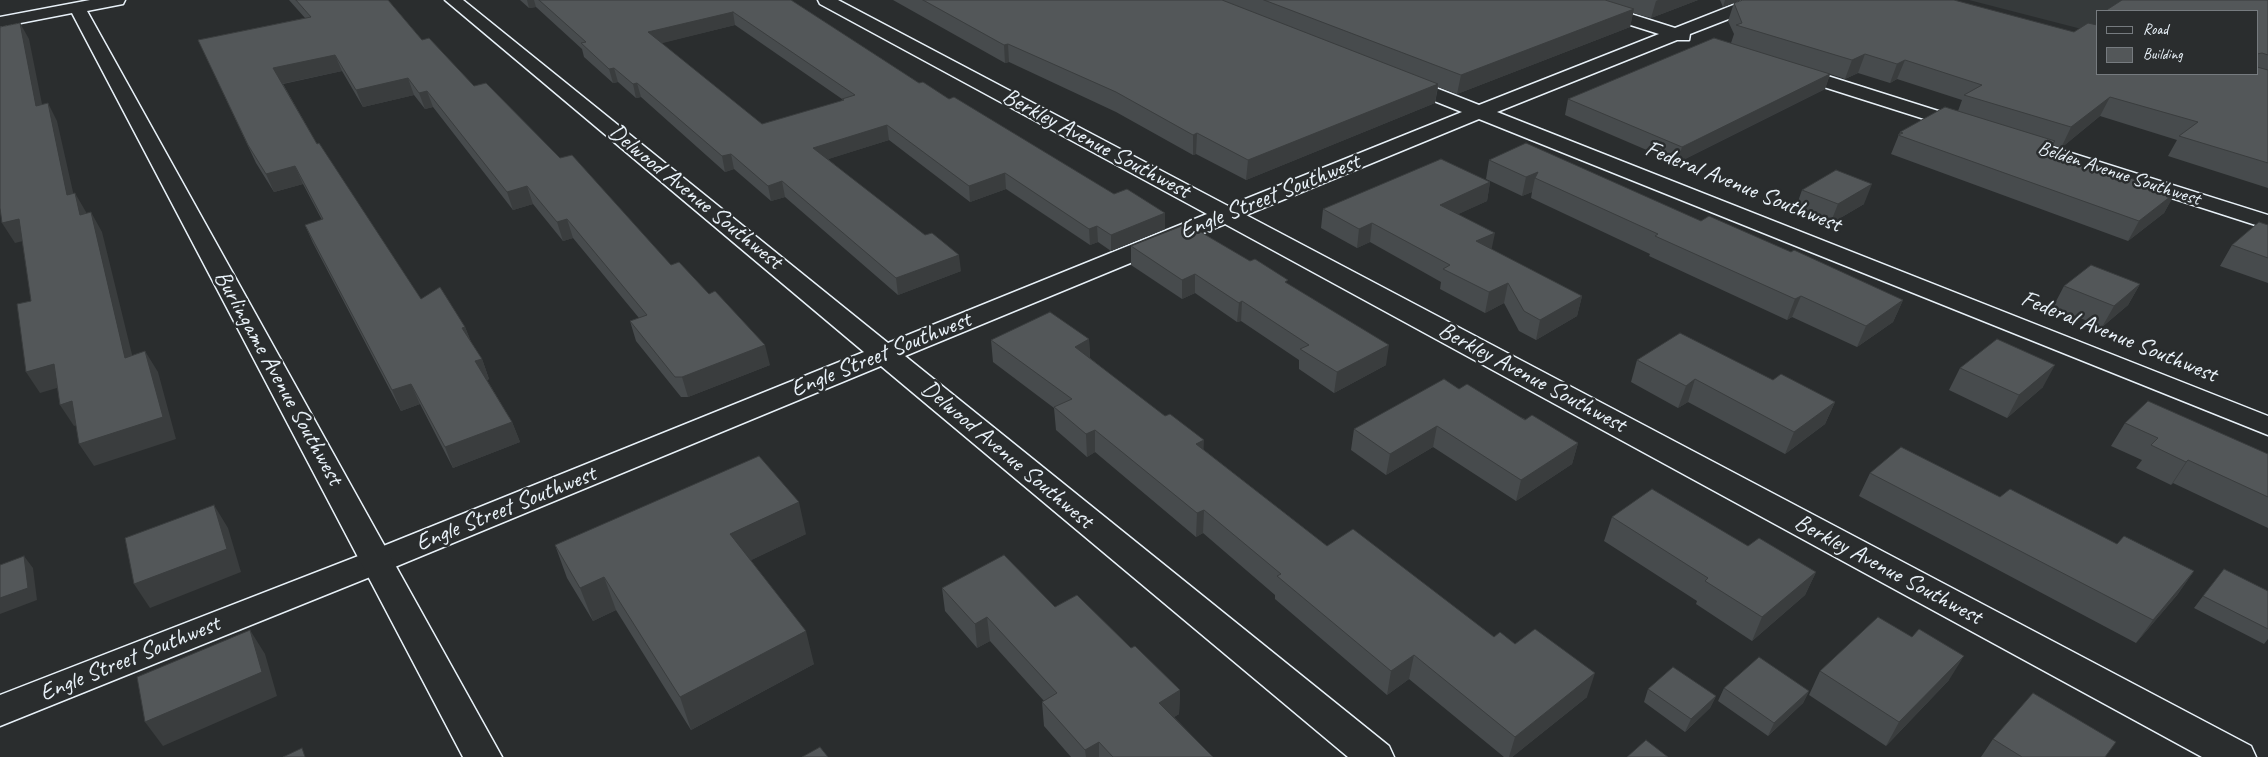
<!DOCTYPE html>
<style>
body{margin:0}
#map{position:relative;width:2268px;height:757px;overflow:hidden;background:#2a2d2e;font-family:Caveat,sans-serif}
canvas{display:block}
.legend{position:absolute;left:2096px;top:10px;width:162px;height:65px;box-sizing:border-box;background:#2a2d2e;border:1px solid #767b7f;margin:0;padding:6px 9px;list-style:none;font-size:15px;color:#e8f1f8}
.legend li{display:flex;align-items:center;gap:10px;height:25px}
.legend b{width:25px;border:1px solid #767b7f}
</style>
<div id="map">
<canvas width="2268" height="757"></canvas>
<ul class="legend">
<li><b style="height:6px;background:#2a2d2e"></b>Road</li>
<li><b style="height:14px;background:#535759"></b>Building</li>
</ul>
</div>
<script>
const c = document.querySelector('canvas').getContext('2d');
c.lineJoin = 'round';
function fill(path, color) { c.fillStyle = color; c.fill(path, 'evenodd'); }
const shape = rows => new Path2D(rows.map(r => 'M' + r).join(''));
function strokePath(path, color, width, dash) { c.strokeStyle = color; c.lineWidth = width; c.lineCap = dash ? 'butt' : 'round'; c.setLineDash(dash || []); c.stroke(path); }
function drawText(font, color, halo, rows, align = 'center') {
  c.font = font + ' Caveat,sans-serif'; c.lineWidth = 5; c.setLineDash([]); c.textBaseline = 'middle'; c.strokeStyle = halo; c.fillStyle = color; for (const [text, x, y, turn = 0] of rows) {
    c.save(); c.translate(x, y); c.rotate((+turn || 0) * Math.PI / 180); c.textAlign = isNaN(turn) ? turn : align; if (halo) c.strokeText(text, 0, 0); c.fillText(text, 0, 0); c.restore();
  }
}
fill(shape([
 [1969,0,2268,0,2257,74,2257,11,2097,11,2097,33]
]), '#363a3b');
const street = shape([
 [445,0,463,0,888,343,1207,214,820,4,818,0,838,0,1228,206,1462,112,1394,85,1392,81,1394,77,1408,77,1479,105,1659,34,1564,4,1562,0,1587,0,1675,28,1746,0,1769,0,1767,4,1690,34,1689,40,1677,40,1497,112,2268,416,2268,435,1479,119,1246,215,2251,746,2256,757,2202,757,1225,224,905,356,1389,746,1394,757,1348,757,881,366,390,569,0,726,0,695,366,553,864,352,445,0],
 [1793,65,1973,122,1976,126,1973,130,1966,132,1959,130,1786,75,1784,71,1786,67,1793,65],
 [2014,135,2268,215,2268,229,2007,145,2004,141,2007,137,2014,135]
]);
const secondary = shape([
 [90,0,125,0,123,4,87,11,502,757,463,757,72,13,0,27,0,17,90,0]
]);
strokePath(street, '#e8f1f8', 3);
strokePath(secondary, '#e8f1f8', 3);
fill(street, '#2a2d2e');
fill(secondary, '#2a2d2e');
fill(shape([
 [289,0,388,0,422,40,474,86,560,158,671,265,770,365,688,397,681,397,636,341,630,321,639,318,573,238,563,241,533,204,513,210,433,107,425,109,414,95,363,107,342,71,283,84,317,144,421,299,465,327,471,342,482,359,489,379,487,380,512,422,520,442,453,468,420,404,401,411,313,243,305,225,322,220,303,184,274,192,256,163,198,40,305,18],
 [520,0,791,0,919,83,949,99,1114,194,1165,213,1165,229,1111,251,1098,242,1090,245,1006,189,970,202,889,140,828,159,961,271,898,295,785,197,771,201,734,169,725,172,641,97,636,98,618,82,613,83,584,57,582,49,536,7,529,8],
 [735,25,842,99,842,101,762,124,661,43],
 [893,0,1698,0,1651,18,1633,13,1630,27,1457,94,1438,87,1435,103,1246,180,1196,154,1193,155,1116,112,1009,62,1005,63],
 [1720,0,1741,0,1723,7],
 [2268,0,2268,188,2168,156,2177,140,2100,116,2061,148,2053,145,2048,155,2121,179,2175,193,2164,213,2128,241,1891,154,1900,132,1958,111,1962,100,1897,79,1890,83,1858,73,1845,79,1830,74,1825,89,1677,163,1565,115,1568,99,1731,43,1734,34,1728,21,1734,3,2074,32,2257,74,2257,11],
 [1489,160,1701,221,1903,300,1893,322,1857,347,1792,317,1787,320,1649,256,1650,254,1531,198,1532,192,1522,196,1486,179],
 [1490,182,1487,201,1458,214,1491,249,1582,296,1577,316,1536,340,1519,331,1504,303,1485,313,1440,289,1441,282,1370,242,1357,248,1321,228,1323,209],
 [1802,190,1864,204,1830,224,1795,210],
 [2268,225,2268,283,2220,266,2232,245],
 [1131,246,1288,284,1386,365,1334,393,1299,369,1299,360,1241,321,1237,322,1195,293,1182,299,1131,265],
 [2140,284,2128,305,2102,327,2053,307,2064,286],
 [1089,339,1090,358,1204,450,1327,546,1494,637,1587,697,1512,757,1504,757,1409,679,1387,695,1275,599,1275,595,1203,533,1196,537,1095,452,1087,457,1056,430,1054,408,993,362,991,340],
 [1637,360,1773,380,1835,402,1825,424,1785,454,1688,402,1678,408,1631,382],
 [1960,368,2043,387,2007,418,1949,390],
 [1459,389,1578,443,1572,464,1516,501,1433,447,1386,475,1351,450,1354,429],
 [2125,423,2268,454,2268,528,2173,483,2171,485,2136,468,2142,460,2111,446],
 [1870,473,2000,497,2117,544,2194,571,2177,595,2136,643,1859,496],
 [1612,517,1816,572,1805,595,1752,641,1696,604,1697,601,1604,541],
 [806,534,751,560,814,664,691,730,616,610,593,621,567,578,555,545],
 [942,588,1055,607,1131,648,1180,690,1179,714,1174,717,1213,757,1071,757,1044,726,1042,702,1044,701,990,641,977,648,945,611],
 [2268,591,2268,639,2264,644,2194,608,2203,596],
 [1820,671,1949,680,1886,746,1809,695],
 [1724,688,1809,691,1803,703,1768,736,1718,701],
 [1648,689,1716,696,1710,708,1685,732,1644,702],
 [1993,739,2105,757,1981,757]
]), '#474b4d');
fill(shape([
 [527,0,534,0,536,7,529,8],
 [1658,0,1698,0,1651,18,1656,1],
 [1725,0,1741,0,1723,7],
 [1634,9,1630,27,1457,94,1461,75],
 [733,12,735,25,651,46,648,32],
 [20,23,29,39,46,124,36,106],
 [1008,44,1009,62,1005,63,1004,45],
 [1865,54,1858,73,1845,79,1852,60],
 [335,55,342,71,281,84,273,68],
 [1905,60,1897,79,1890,83,1897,64],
 [614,68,618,82,613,83,609,69],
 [1830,74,1825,89,1677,163,1682,147],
 [408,78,414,95,363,107,356,90],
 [637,83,641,97,636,98,633,84],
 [1438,84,1435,103,1246,180,1248,160],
 [427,91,433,107,425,109,419,93],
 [2110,97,2100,116,2061,148,2071,127],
 [48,103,57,121,78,214,67,195],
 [887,125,889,140,816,163,813,148],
 [1197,133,1196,154,1193,155,1193,135],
 [2055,141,2046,160,2040,152],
 [731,154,734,169,725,172,722,156],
 [295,166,303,184,274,192,266,174],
 [1538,172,1535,178,1532,192,1522,196,1526,177],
 [1005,173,1006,189,970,202,969,186],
 [782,181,785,197,771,201,768,186],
 [1490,182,1487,201,1437,224,1440,205],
 [1872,184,1864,204,1830,224,1838,204],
 [527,186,533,204,513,210,507,192],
 [75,193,86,212,91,234,80,215],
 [2175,193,2164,213,2128,241,2139,221],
 [91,212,102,232,138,379,125,358],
 [1165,213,1165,229,1111,251,1111,235],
 [19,219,31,239,15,243,2,223],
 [567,219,573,238,563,241,557,222],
 [1372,223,1370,242,1357,248,1359,229],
 [1097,226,1098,242,1090,245,1089,229],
 [1495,233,1491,252,1476,241],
 [959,255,961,271,898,295,896,278],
 [1195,274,1195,293,1182,299,1182,280],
 [1508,283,1504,303,1485,313,1489,292],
 [2140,284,2128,305,2102,327,2114,306],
 [1582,296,1577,316,1536,340,1540,320],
 [1801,296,1792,317,1787,320,1795,299],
 [1903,300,1893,322,1857,347,1866,326],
 [1242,301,1241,321,1237,322,1239,303],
 [465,327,473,347,462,328],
 [1089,339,1090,361,1075,347],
 [765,345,770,365,688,397,682,377],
 [1389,345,1386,365,1334,393,1337,372],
 [145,351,158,372,176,439,94,466,79,444],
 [482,359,489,379,483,381,475,361],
 [54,364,67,385,40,393,26,372],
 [2055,365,2043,387,2007,418,2019,395],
 [1695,379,1688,402,1678,408,1686,386],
 [411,384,420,404,401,411,392,390],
 [72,401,86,423,74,426,60,405],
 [1835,402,1825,424,1785,454,1794,432],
 [512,422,520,442,453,468,445,447],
 [1437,426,1433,447,1386,475,1390,454],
 [1095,430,1095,452,1087,457,1086,434],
 [1204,440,1203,463,1196,444],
 [1578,443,1572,464,1516,501,1521,480],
 [2188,460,2173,483,2171,485,2186,462],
 [799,502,806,534,739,566,730,534],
 [214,505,228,528,241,572,150,608,134,584],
 [1204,510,1203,533,1196,537,1197,513],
 [24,556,33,568,37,600,0,614,0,598],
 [2194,571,2177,595,2136,643,2153,620],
 [1816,572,1805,595,1752,641,1762,617],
 [604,577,616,610,593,621,580,588],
 [987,617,990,641,977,648,975,624],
 [250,630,265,654,277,696,163,746,145,722],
 [806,631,814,664,691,730,680,697],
 [1414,655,1409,679,1387,695,1391,671],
 [1964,656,1949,680,1886,746,1899,722],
 [1595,673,1587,697,1512,757,1509,757,1515,737],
 [1180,690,1179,714,1159,727,1159,703],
 [1809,691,1803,703,1768,736,1774,723],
 [1716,696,1710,708,1685,732,1691,719],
 [1099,742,1099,757,1086,757,1085,750]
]), '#3a3d3e');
const building = shape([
 [296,0,388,0,422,40,429,38,474,86,486,83,560,158,572,155,671,265,679,262,709,294,715,291,765,345,682,377,675,377,630,321,647,315,567,219,557,222,527,186,507,192,427,91,419,93,408,78,356,90,335,55,273,68,317,144,319,143,421,299,440,287,465,327,462,328,482,359,475,361,512,422,445,447,411,384,392,390,305,225,323,219,295,166,266,174,248,145,198,40,311,17,296,0],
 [539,0,791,0,919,83,923,82,949,99,954,97,1114,194,1127,189,1165,213,1111,235,1097,226,1089,229,1005,173,969,186,887,125,813,148,925,235,932,233,959,255,896,278,782,181,768,186,731,154,722,156,637,83,633,84,614,68,609,69,581,43,586,42,539,0],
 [733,12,855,95,842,99,844,100,762,124,648,32,733,12],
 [923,0,1222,0,1438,84,1248,160,1197,133,1193,135,1116,92,1008,44,1004,45,923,0],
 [1264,0,1605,0,1634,9,1461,75,1264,0],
 [1743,0,1954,0,2074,32,2088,23,2097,25,2097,74,2257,74,2257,67,2268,70,2268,163,2179,136,2198,122,2110,97,2071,127,1964,95,1982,85,1905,60,1897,64,1865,54,1852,60,1736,25,1742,23,1734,3,1743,0],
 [2122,0,2268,0,2268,55,2262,53,2257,54,2257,11,2105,11,2122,0],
 [20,23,36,106,48,103,67,195,75,193,80,215,91,212,125,358,145,351,163,417,79,444,72,401,60,405,54,364,26,372,17,304,31,301,19,219,2,223,0,208,0,27,20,23],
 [1714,38,1830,74,1682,147,1568,99,1714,38],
 [1945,107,2055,141,2040,152,2121,179,2124,176,2175,193,2139,221,1898,135,1903,133,1900,132,1945,107],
 [1526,143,1701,221,1709,216,1791,252,1794,250,1903,300,1866,326,1801,296,1795,299,1655,236,1658,234,1535,178,1538,172,1526,177,1489,160,1526,143],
 [1441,159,1490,182,1440,205,1495,233,1476,241,1582,296,1540,320,1524,311,1508,283,1489,292,1443,269,1450,265,1372,223,1359,229,1323,209,1441,159],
 [1836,170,1872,184,1838,204,1802,190,1836,170],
 [2259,222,2268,225,2268,258,2232,245,2259,222],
 [1187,224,1250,261,1255,259,1288,280,1285,282,1389,345,1337,372,1300,349,1309,345,1242,301,1239,303,1195,274,1182,280,1131,246,1187,224],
 [2091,265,2140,284,2114,306,2064,286,2091,265],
 [1050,312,1089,339,1075,347,1165,416,1170,414,1204,440,1196,444,1327,546,1353,529,1494,637,1500,632,1515,644,1535,629,1595,673,1515,737,1414,655,1391,671,1277,576,1281,574,1204,510,1197,513,1095,430,1086,434,1054,407,1072,399,991,340,1050,312],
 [1680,333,1773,380,1781,374,1835,402,1794,432,1695,379,1686,386,1637,360,1680,333],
 [1997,339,2055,365,2019,395,1960,368,1997,339],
 [1444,379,1459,389,1467,384,1525,420,1532,415,1578,443,1521,480,1437,426,1390,454,1354,429,1444,379],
 [2148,401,2268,454,2268,497,2188,460,2186,462,2151,445,2158,438,2125,423,2148,401],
 [1901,447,2000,497,2010,489,2117,544,2124,536,2194,571,2153,620,1870,473,1901,447],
 [759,456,799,502,730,534,806,631,680,697,604,577,580,588,555,545,759,456],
 [1652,489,1748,546,1759,538,1816,572,1762,617,1705,581,1708,578,1612,517,1652,489],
 [214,505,227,549,134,584,125,538,214,505],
 [1004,555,1055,607,1077,595,1131,648,1135,646,1180,690,1159,703,1213,757,1113,757,1099,742,1085,750,1042,702,1057,693,987,617,975,624,942,588,1004,555],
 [24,556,28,588,0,598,0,565,24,556],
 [2224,569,2268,591,2268,629,2203,596,2224,569],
 [1878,617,1912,637,1919,629,1964,656,1899,722,1820,671,1878,617],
 [250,630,262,672,145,722,137,677,250,630],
 [1759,657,1809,691,1774,723,1724,688,1759,657],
 [1673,667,1716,696,1691,719,1648,689,1673,667],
 [2033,693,2116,742,2105,757,2022,757,1993,739,2033,693],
 [1646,740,1668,757,1627,757,1646,740],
 [820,747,828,757,802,757,820,747],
 [302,748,305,757,283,757,302,748]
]);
fill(building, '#535759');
strokePath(building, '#3a3d3e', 1);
drawText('20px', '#e8f1f8', '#2a2d2e', [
 ["Belden Avenue Southwest",2119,174,18]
]);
drawText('24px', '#e8f1f8', '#2a2d2e', [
 ["Berkley Avenue Southwest",1096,144,28],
 ["Federal Avenue Southwest",1743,187,22],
 ["Delwood Avenue Southwest",695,197,39],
 ["Engle Street Southwest",1270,197,-22],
 ["Federal Avenue Southwest",2119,337,22],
 ["Engle Street Southwest",881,355,-22],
 ["Burlingame Avenue Southwest",278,378,61],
 ["Berkley Avenue Southwest",1532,378,28],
 ["Delwood Avenue Southwest",1007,455,40],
 ["Engle Street Southwest",506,509,-22],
 ["Berkley Avenue Southwest",1888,570,28],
 ["Engle Street Southwest",130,659,-22]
]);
</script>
